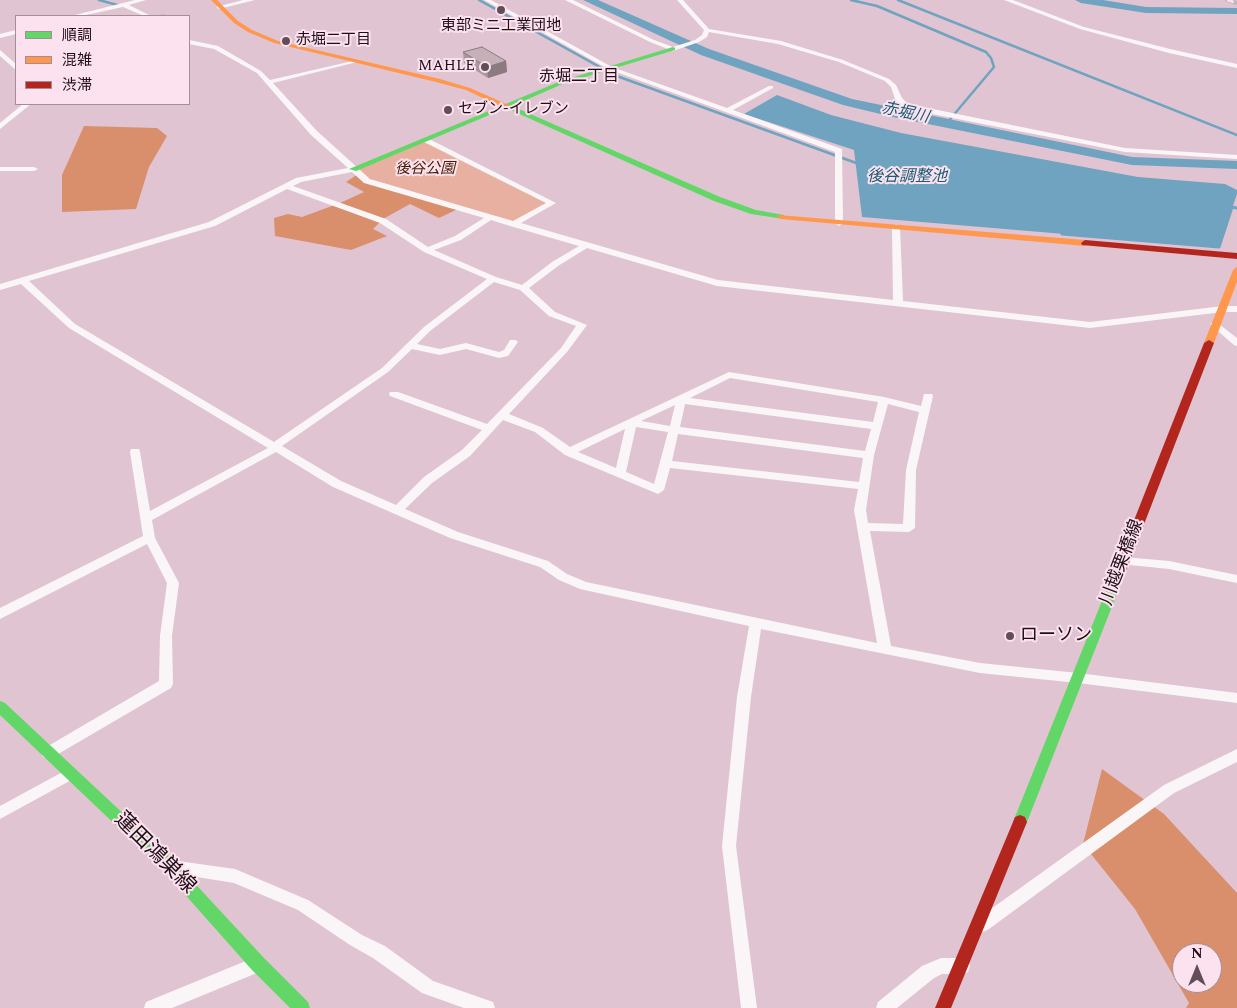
<!DOCTYPE html>
<meta charset="utf-8">
<style>
body{margin:0}
#map{position:relative;width:1237px;height:1008px;overflow:hidden;background:#e0c4d2;font-family:Spectral,"Noto Sans JP",serif}
canvas{display:block}
.legend{position:absolute;left:15px;top:15px;width:175px;height:90px;box-sizing:border-box;background:#fce2ee;border:1px solid #a48d98;margin:0;padding:6px 9px;list-style:none;font-size:15px;color:#1f0e17}
.legend li{display:flex;align-items:center;gap:10px;height:25px}
.legend b{width:25px;border:1px solid #a48d98}
.north{position:absolute;left:1172px;top:943px;width:50px;height:50px;box-sizing:border-box;background:#fce2ee;border:1px solid #a48d98;border-radius:50%;rotate:0deg;font-size:14px;font-weight:700;line-height:20px;text-align:center;color:#1f0e17}
.north::after{content:'';display:block;margin:auto;width:18px;height:22px;background:#634e58;clip-path:polygon(50% 0,100% 100%,50% 72%,0 100%)}
</style>
<div id="map">
<canvas width="1237" height="1008"></canvas>
<ul class="legend">
<li><b style="height:6px;background:#63d668"></b>順調</li>
<li><b style="height:6px;background:#ff974d"></b>混雑</li>
<li><b style="height:6px;background:#b3261e"></b>渋滞</li>
</ul>
<div class="north">N</div>
</div>
<script>
const c = document.querySelector('canvas').getContext('2d');
c.lineJoin = 'round';
function fill(path, color) { c.fillStyle = color; c.fill(path, 'evenodd'); }
const shape = rows => new Path2D(rows.map(r => 'M' + r).join(''));
function strokePath(path, color, width, dash) { c.strokeStyle = color; c.lineWidth = width; c.lineCap = dash ? 'butt' : 'round'; c.setLineDash(dash || []); c.stroke(path); }
function drawText(font, color, halo, rows, align = 'center') {
  c.font = font + ' Spectral,"Noto Sans JP",serif'; c.lineWidth = 4; c.setLineDash([]); c.textBaseline = 'middle'; c.strokeStyle = halo; c.fillStyle = color; for (const [text, x, y, turn = 0] of rows) {
    c.save(); c.translate(x, y); c.rotate((+turn || 0) * Math.PI / 180); c.textAlign = isNaN(turn) ? turn : align; if (halo) c.strokeText(text, 0, 0); c.fillText(text, 0, 0); c.restore();
  }
}
fill(shape([
 [424,140,552,203,513,224,367,181,353,169]
]), '#e8b0a0');
fill(shape([
 [84,126,157,128,167,136,149,167,136,209,62,212,62,175],
 [358,174,404,192,460,208,439,218,410,204,383,219,373,229,387,236,351,250,275,236,274,218,288,214,302,217,340,203,364,192,346,182],
 [1102,769,1164,814,1237,893,1237,1008,1186,1008,1189,1003,1135,909,1083,844],
 [1182,953,1212,953,1212,983,1182,983]
]), '#d98f6b');
fill(shape([
 [777,95,831,115,901,133,1138,177,1225,184,1237,190,1237,194,1219,247,862,217,854,150,744,114]
]), '#6fa3c0');
strokePath(shape([
 [99,0,121,6],
 [479,0,614,75,859,164],
 [851,0,877,6,986,52,991,58,994,67,946,124],
 [898,0,1237,135],
 [162,16,164,16]
]), '#6fa3c0', 2.5);
strokePath(shape([
 [1062,234,1219,247,1232,207,1237,208]
]), '#6fa3c0', 3);
fill(shape([
 [583,0,598,0,709,49,852,99,1132,157,1237,161,1237,169,1132,165,893,117,843,105,701,55,583,0],
 [1075,0,1103,0,1146,7,1237,8,1237,14,1146,13,1081,3,1075,0]
]), '#6fa3c0');
fill(shape([
 [135,0,146,0,129,5,151,16,144,16,123,7,81,16,71,16,135,0],
 [243,0,255,0,219,9,216,7,243,0],
 [484,0,491,0,612,67,727,108,769,86,773,86,773,88,733,110,842,149,843,223,839,226,835,223,835,152,608,69,484,0],
 [565,0,573,0,654,40,673,47,695,40,702,35,704,30,677,0,683,0,709,29,781,41,843,60,889,79,896,85,902,98,908,104,1125,148,1237,155,1237,159,1125,152,912,110,902,108,895,99,891,87,885,81,839,62,778,44,709,32,707,37,699,42,673,51,650,42,565,0],
 [1004,0,1013,0,1084,27,1170,49,1237,64,1237,68,1169,53,1080,29,1004,0],
 [16,30,16,34,0,38,0,34,16,30],
 [189,40,218,46,261,71,270,80,357,60,357,62,273,83,317,131,370,179,513,221,546,203,420,140,427,138,556,203,521,223,718,280,893,300,892,227,896,224,900,227,903,301,1090,322,1223,306,1237,306,1237,312,1223,312,1090,328,717,286,587,248,558,266,529,288,555,312,587,325,567,352,509,414,543,428,570,447,729,372,884,397,921,406,924,394,932,394,933,396,916,470,915,528,909,532,870,531,891,646,980,663,1078,673,1237,693,1237,703,1078,683,980,673,761,629,751,697,736,846,757,1008,741,1008,722,846,737,697,749,626,580,589,559,580,540,567,450,538,333,487,276,452,152,520,155,538,179,583,172,636,173,684,171,688,53,757,48,759,43,757,41,753,43,749,159,681,160,636,167,583,147,544,0,619,0,608,143,536,130,452,131,449,139,449,140,452,150,511,268,448,69,328,21,284,0,290,0,284,209,222,296,178,348,168,311,135,257,73,214,49,189,44,189,40],
 [352,172,364,183,484,218,455,236,428,247,386,219,293,186,301,182,352,172],
 [287,189,380,223,424,252,487,279,424,327,382,368,274,442,75,324,29,281,215,226,287,189],
 [491,220,510,226,579,246,552,262,522,285,496,277,434,250,461,240,491,220],
 [494,282,520,290,549,316,576,326,561,348,487,424,398,392,390,392,389,394,390,396,482,430,462,450,424,477,396,505,341,481,282,446,388,372,412,349,440,355,466,349,499,358,508,356,518,342,516,340,510,340,504,350,499,352,466,343,440,349,417,344,430,331,494,282],
 [730,378,878,402,873,422,690,398,730,378],
 [685,404,871,429,865,451,680,427,685,404],
 [888,404,919,412,906,470,903,524,868,523,866,510,874,455,888,404],
 [675,405,670,426,641,421,675,405],
 [503,420,535,432,565,455,658,494,664,490,670,468,858,489,854,510,877,643,586,582,567,574,548,561,458,532,405,509,432,483,470,456,503,420],
 [636,427,668,432,654,484,626,472,636,427],
 [625,429,616,468,578,452,625,429],
 [678,434,863,458,859,482,672,461,678,434],
 [0,50,16,64,16,70,0,56,0,50],
 [23,104,31,104,0,129,0,123,23,104],
 [0,167,34,167,38,169,34,171,0,171,0,167],
 [1215,321,1237,338,1237,346,1234,345,1212,326,1210,324,1215,321],
 [1124,557,1169,561,1237,575,1237,583,1169,569,1120,564,1118,561,1120,558,1124,557],
 [1237,749,1237,762,1174,793,989,929,983,932,977,929,975,924,977,919,1164,785,1237,749],
 [70,768,75,770,77,774,75,778,0,819,0,806,70,768],
 [171,860,235,869,308,900,362,935,385,946,433,981,493,1002,495,1008,464,1008,422,993,373,958,350,945,298,910,234,883,166,872,163,867,166,862,171,860],
 [258,956,264,958,266,964,264,970,172,1008,144,1008,146,1002,258,956],
 [941,958,962,958,968,960,970,966,968,972,962,974,942,974,934,978,897,1008,876,1008,878,1002,922,966,941,958]
]), '#faf6f8');
fill(shape([
 [673,47,675,48,675,50,565,83,512,106,720,197,756,210,784,215,784,219,751,214,714,201,506,108,356,171,349,169,561,81,673,47],
 [1120,567,1124,568,1126,571,1027,822,1025,827,1020,829,1015,827,1013,822,1114,571,1116,568,1120,567],
 [0,701,5,703,175,862,264,958,308,1002,310,1008,290,1008,252,970,165,872,0,715,0,701]
]), '#63d668');
fill(shape([
 [211,0,217,0,238,21,252,30,278,41,440,79,470,88,513,107,506,109,466,90,436,82,274,43,248,32,234,23,211,0],
 [778,215,1085,240,1089,243,1085,246,781,219,777,217,778,215],
 [1237,267,1237,282,1214,343,1209,346,1206,345,1204,343,1233,270,1237,267]
]), '#ff974d');
fill(shape([
 [1085,240,1237,253,1237,259,1082,245,1081,243,1085,240],
 [1209,340,1214,343,1126,571,1124,574,1116,574,1114,571,1204,343,1209,340],
 [1020,815,1025,817,1027,822,951,1008,935,1008,1013,822,1015,817,1020,815]
]), '#b3261e');
const rail = shape([
 [1227,0,1237,3]
]);
strokePath(rail, '#beb7bb', 4);
strokePath(rail, '#fce2ee', 2.5, [7]);
fill(shape([
 [463,52,506,61,507,72,488,78,464,63]
]), '#aa979e');
fill(shape([
 [506,61,507,72,488,78,487,67]
]), '#8b7b81');
const building = shape([
 [482,47,506,61,487,67,463,52,482,47]
]);
fill(building, '#c6b0b8');
strokePath(building, '#8b7b81', 1);
for (const [x, y, r, color] of [
 [501,10,5,"#634e58"],
 [286,41,5,"#634e58"],
 [485,67,5,"#634e58"],
 [448,110,5,"#634e58"],
 [1010,636,5,"#634e58"]
]) { const dot = new Path2D(); dot.arc(x, y, r, 0, 2 * Math.PI); c.fillStyle = color; c.fill(dot); strokePath(dot, '#fce2ee', 2); }
drawText('15px', '#1f0e17', '#fce2ee', [
 ["東部ミニ工業団地",501,27,"center"],
 ["赤堀二丁目",296,41],
 ["MAHLE",475,67,"right"],
 ["セブン-イレブン",458,110]
], 'left');
drawText('italic 15px', '#461b00', '#fce2ee', [
 ["後谷公園",425,170]
]);
drawText('16px', '#1f0e17', '#fce2ee', [
 ["赤堀二丁目",579,78]
]);
drawText('italic 16px', '#165a73', '#fce2ee', [
 ["赤堀川",905,114,12],
 ["後谷調整池",907,178]
]);
drawText('18px', '#1f0e17', '#fce2ee', [
 ["川越栗橋線",1123,563,-69]
]);
drawText('18px', '#1f0e17', '#fce2ee', [
 ["ローソン",1020,636]
], 'left');
drawText('21px', '#1f0e17', '#fce2ee', [
 ["蓮田鴻巣線",154,854,45]
]);
</script>
